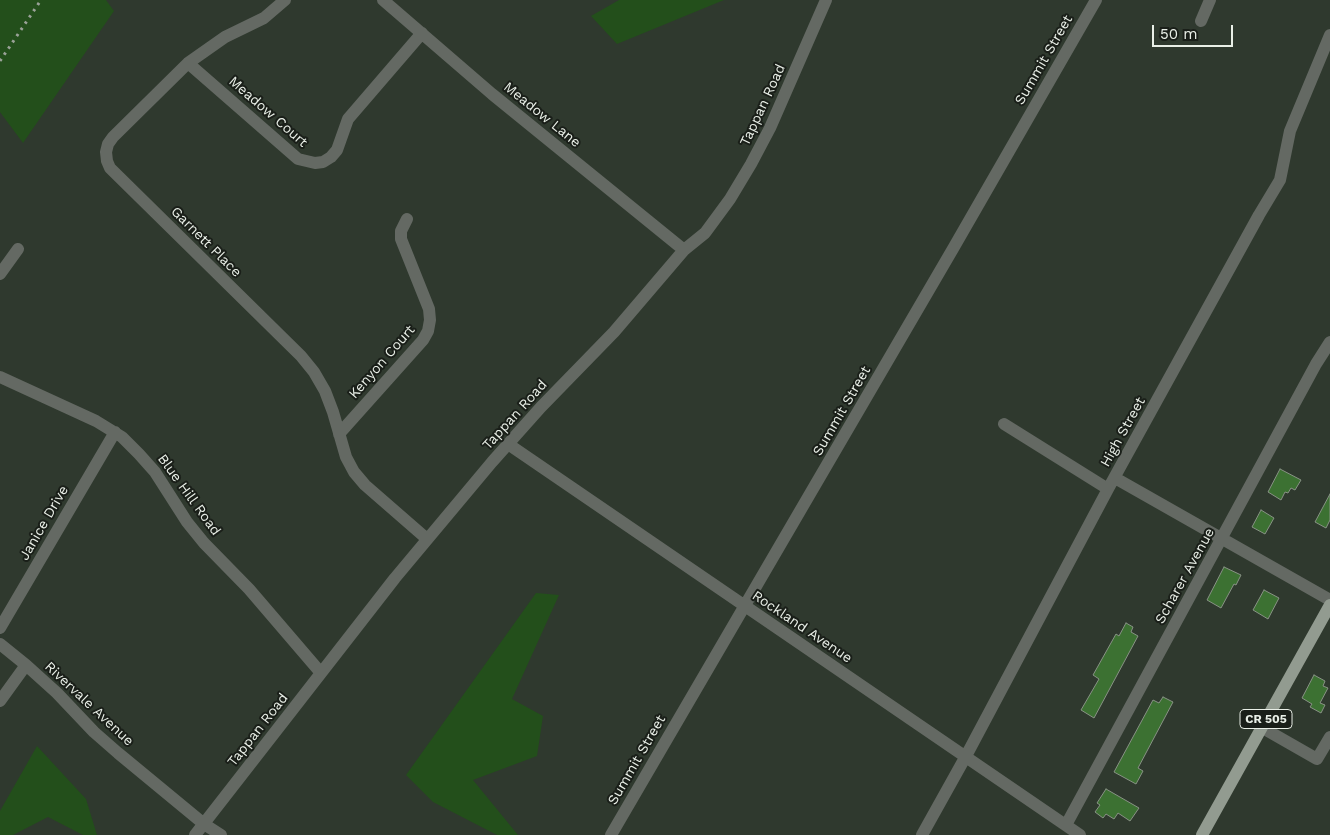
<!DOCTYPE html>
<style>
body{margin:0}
#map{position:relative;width:1330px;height:835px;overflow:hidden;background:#2f392e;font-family:"Work Sans",sans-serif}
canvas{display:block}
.scale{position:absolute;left:1152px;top:25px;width:81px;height:22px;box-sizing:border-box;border:2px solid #e9efe7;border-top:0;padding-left:6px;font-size:15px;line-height:18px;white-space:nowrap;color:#e9efe7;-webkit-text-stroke:4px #1a1f19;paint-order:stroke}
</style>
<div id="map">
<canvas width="1330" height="835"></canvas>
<div class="scale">50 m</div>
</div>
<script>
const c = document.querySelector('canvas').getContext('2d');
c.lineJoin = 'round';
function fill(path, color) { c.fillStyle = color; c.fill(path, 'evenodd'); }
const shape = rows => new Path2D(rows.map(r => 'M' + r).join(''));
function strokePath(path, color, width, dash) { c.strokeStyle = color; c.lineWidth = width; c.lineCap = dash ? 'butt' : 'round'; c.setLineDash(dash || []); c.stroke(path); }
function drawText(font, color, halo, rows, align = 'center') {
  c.font = font + ' "Work Sans",sans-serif'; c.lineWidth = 4; c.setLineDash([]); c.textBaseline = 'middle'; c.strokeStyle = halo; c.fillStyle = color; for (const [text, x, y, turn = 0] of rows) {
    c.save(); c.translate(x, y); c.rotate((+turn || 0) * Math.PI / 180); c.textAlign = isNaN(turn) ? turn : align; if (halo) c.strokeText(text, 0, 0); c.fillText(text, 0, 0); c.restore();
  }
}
fill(shape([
 [0,0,106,0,114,11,23,143,0,112],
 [619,0,724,0,617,44,591,16],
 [536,593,559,595,512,699,543,716,537,756,473,780,518,835,497,835,433,802,406,775],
 [37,746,86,799,97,835,83,835,48,817,13,835,0,835,0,811]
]), '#234f1b');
const building = shape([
 [1280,469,1301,480,1295,490,1291,488,1288,493,1285,492,1281,500,1268,492,1280,469],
 [1330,494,1330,520,1326,528,1315,522,1330,494],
 [1261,510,1274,518,1265,534,1252,527,1261,510],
 [1224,567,1241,575,1236,585,1234,584,1221,608,1207,600,1224,567],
 [1264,590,1279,598,1268,619,1253,610,1264,590],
 [1126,623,1133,627,1131,632,1138,636,1094,718,1081,710,1099,679,1093,675,1116,634,1119,636,1126,623],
 [1314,675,1325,681,1323,686,1328,688,1320,703,1325,705,1321,713,1310,707,1312,704,1302,698,1314,675],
 [1163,697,1173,702,1138,768,1143,771,1136,784,1114,772,1153,700,1159,703,1163,697],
 [1106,789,1139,808,1130,821,1118,813,1114,819,1106,814,1103,818,1095,812,1100,805,1097,803,1106,789]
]);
fill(building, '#3c7132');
strokePath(building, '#889285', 1);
strokePath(shape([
 [285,0,264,18,225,37,188,63,113,137,108,144,106,152,107,161,110,168,301,356,314,372,325,391,333,412,346,457,354,472,365,485,427,539],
 [383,0,492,94,684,250],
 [1201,21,1210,0],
 [188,63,298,159,315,163,323,162,331,157,337,150,348,119,422,33],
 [0,274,18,249],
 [0,377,96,421,122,437,139,454,155,472,187,522,204,543,249,589,321,673],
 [1004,424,1108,489],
 [339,434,423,340,428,331,430,320,429,309,401,239,401,231,407,219],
 [508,444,1080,835],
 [1115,478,1330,600],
 [0,628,115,432],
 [0,644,26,665,57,693,94,732,118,753,204,824,221,835],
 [0,701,26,665],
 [1261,727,1317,759,1330,737],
 [1066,825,1316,364,1330,342],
 [195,835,395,578,492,462,541,407,614,332,684,250,705,233,730,199,751,164,770,128,826,0],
 [611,835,954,247,1096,0],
 [922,835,966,756,1108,489,1259,215,1280,180,1290,131,1330,35]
]), '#646963', 12);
strokePath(shape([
 [1202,835,1330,605]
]), '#929b90', 12);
strokePath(shape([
 [0,61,41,0]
]), '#9aa298', 3, [2.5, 5]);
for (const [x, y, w] of [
 [1266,719,52]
]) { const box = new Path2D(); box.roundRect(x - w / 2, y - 9.5, w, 19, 4); c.fillStyle = '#1a1f19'; c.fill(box); strokePath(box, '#e9efe7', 1); }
drawText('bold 12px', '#e9efe7', null, [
 ["CR 505",1266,719]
]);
drawText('14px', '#e9efe7', '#1a1f19', [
 ["Summit Street",1044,60,-60],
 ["Tappan Road",763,105,-65],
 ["Meadow Court",268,112,41],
 ["Meadow Lane",542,115,39],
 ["Garnett Place",206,242,45],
 ["Kenyon Court",382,362,-49],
 ["Summit Street",842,411,-60],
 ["Tappan Road",515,415,-48],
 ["High Street",1123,432,-61],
 ["Blue Hill Road",189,495,54],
 ["Janice Drive",44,523,-60],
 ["Scharer Avenue",1185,576,-61],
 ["Rockland Avenue",802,627,34],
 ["Rivervale Avenue",89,704,43],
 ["Tappan Road",258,730,-52],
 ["Summit Street",637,760,-60]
]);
</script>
